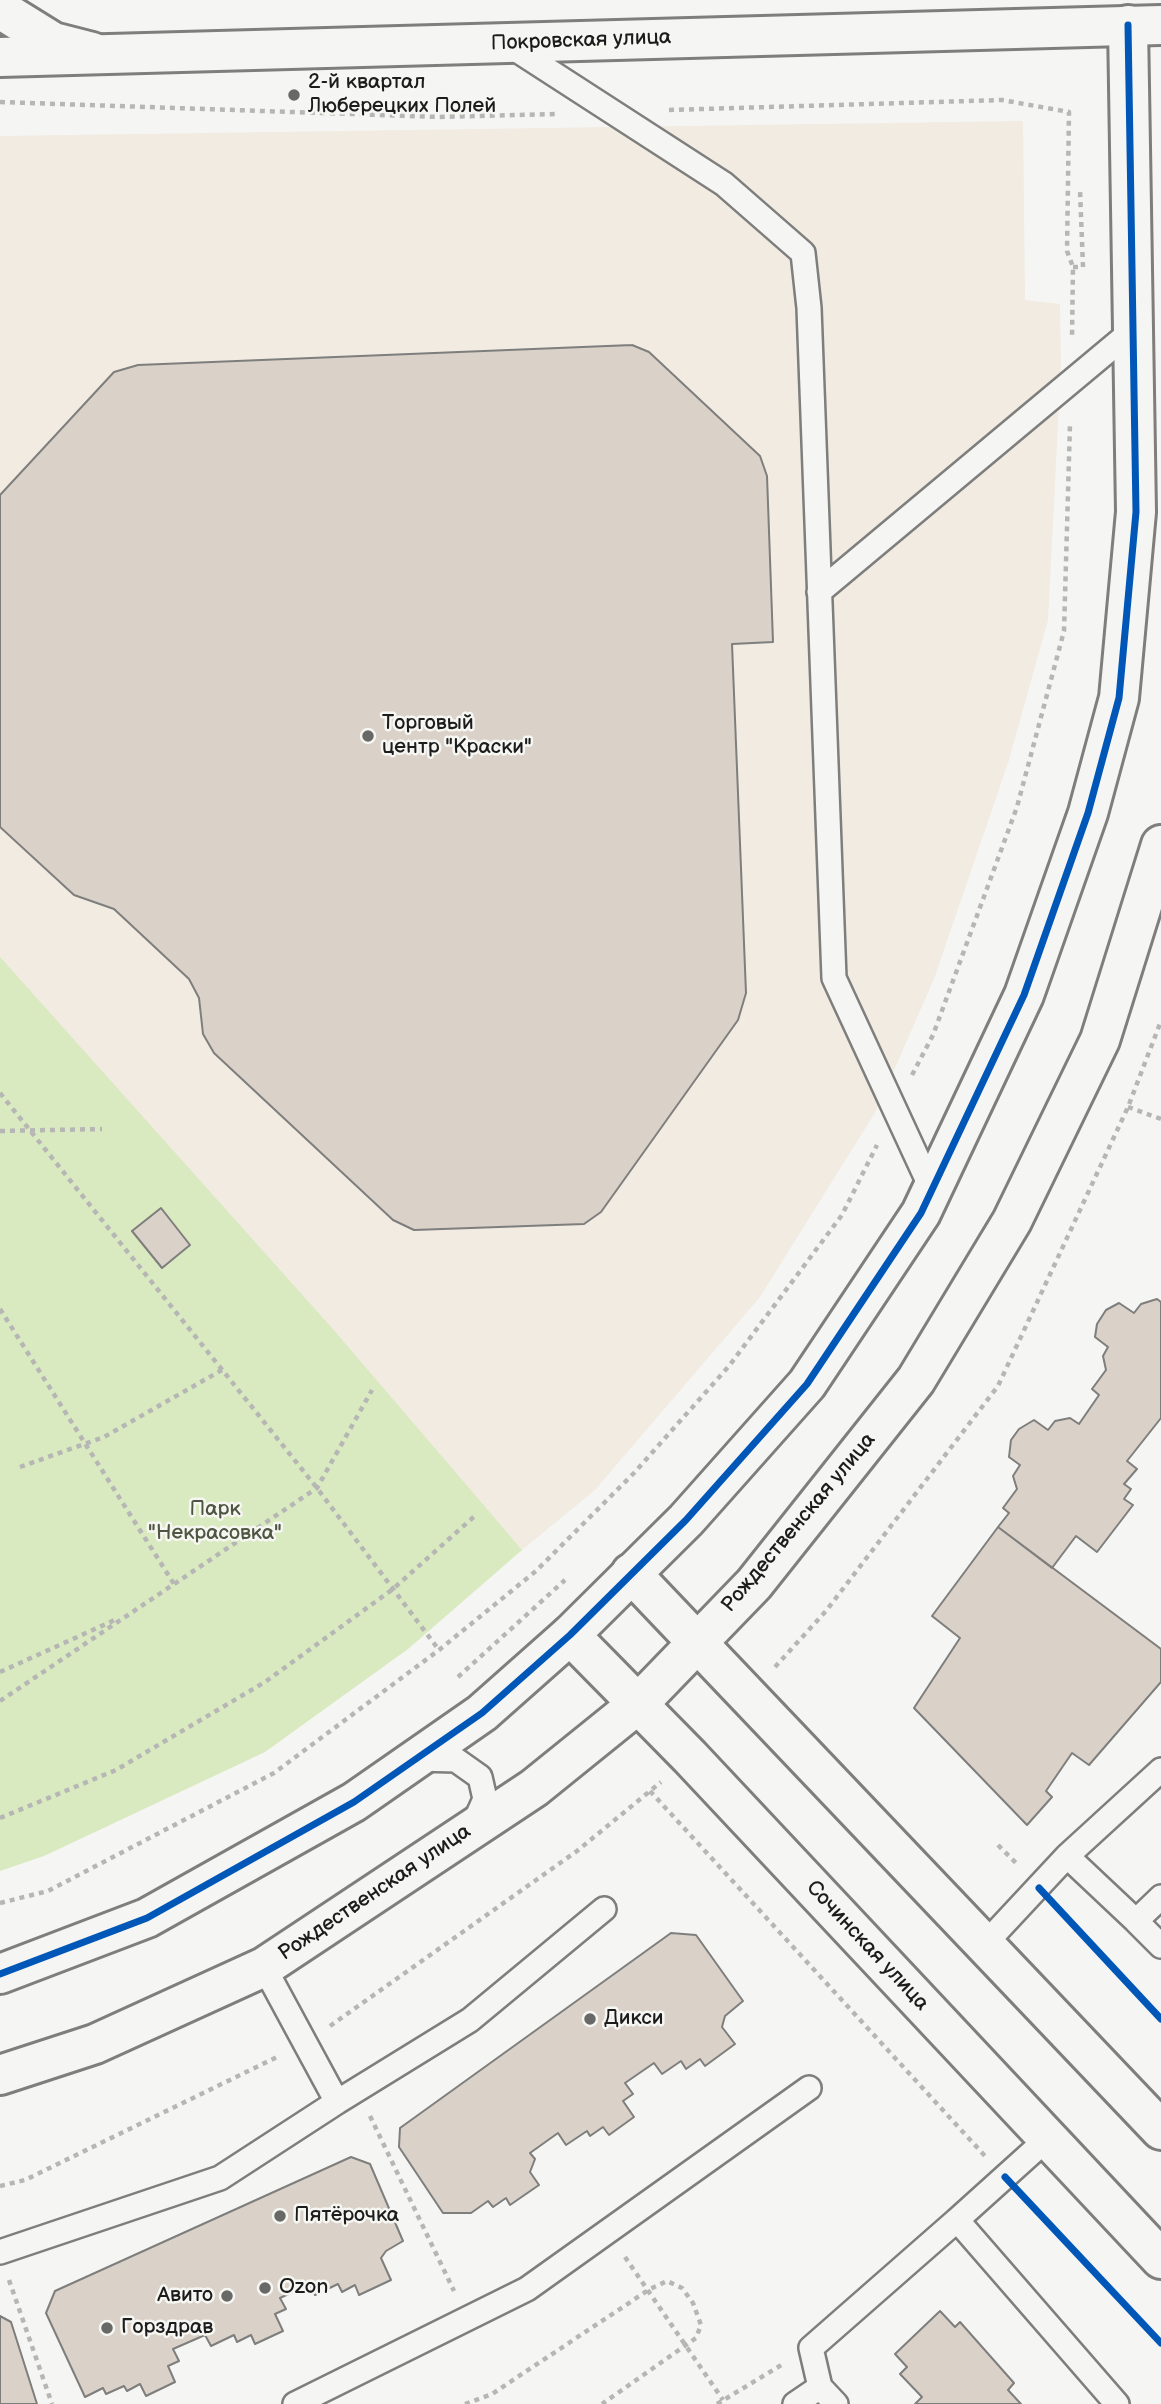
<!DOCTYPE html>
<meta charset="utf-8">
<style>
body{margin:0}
canvas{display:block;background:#f5f5f3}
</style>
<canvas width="1161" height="2404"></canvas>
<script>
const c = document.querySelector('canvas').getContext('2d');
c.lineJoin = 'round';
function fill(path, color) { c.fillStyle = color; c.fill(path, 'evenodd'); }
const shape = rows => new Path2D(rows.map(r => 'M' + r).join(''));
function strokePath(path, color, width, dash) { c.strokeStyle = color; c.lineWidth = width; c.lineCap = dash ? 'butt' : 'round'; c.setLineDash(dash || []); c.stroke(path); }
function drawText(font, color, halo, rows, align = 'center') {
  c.font = font + ' "Balsamiq Sans",sans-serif'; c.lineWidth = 5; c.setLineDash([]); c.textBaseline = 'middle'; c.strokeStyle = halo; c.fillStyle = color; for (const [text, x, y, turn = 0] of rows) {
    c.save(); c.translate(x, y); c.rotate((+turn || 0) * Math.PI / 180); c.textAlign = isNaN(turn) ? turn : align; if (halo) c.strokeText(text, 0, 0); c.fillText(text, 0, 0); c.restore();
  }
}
fill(shape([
 [1023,121,1025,300,1060,304,1061,365,1048,620,1009,760,934,979,876,1111,760,1297,595,1490,522,1550,0,959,0,136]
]), '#f1ebe2');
fill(shape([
 [0,957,331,1327,522,1550,408,1649,265,1752,44,1856,0,1871]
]), '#d9e9c0');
const building = shape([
 [632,345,649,352,760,456,767,476,773,642,732,644,746,993,738,1020,601,1212,584,1224,414,1230,393,1220,214,1053,203,1034,199,998,189,979,114,909,74,895,0,827,0,495,114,372,138,365,632,345],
 [161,1208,190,1245,162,1268,132,1231,161,1208],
 [1157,1299,1161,1302,1161,1418,1127,1461,1137,1469,1124,1484,1131,1489,1124,1499,1133,1505,1097,1552,1076,1536,1052,1568,998,1527,1009,1513,1003,1508,1017,1489,1013,1476,1020,1465,1009,1457,1011,1440,1019,1429,1034,1420,1048,1430,1055,1421,1070,1418,1079,1424,1099,1395,1092,1389,1106,1370,1103,1356,1108,1347,1095,1337,1097,1324,1106,1310,1119,1303,1134,1313,1141,1304,1157,1299],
 [998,1527,1161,1649,1161,1682,1089,1765,1072,1753,1046,1791,1052,1797,1027,1825,914,1708,960,1638,932,1616,998,1527],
 [671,1933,696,1935,743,2001,725,2016,722,2027,735,2044,705,2066,700,2059,686,2069,681,2061,662,2074,654,2063,625,2083,633,2094,623,2101,634,2117,609,2135,603,2127,590,2136,587,2131,566,2145,558,2133,530,2153,535,2159,530,2172,539,2185,510,2205,506,2198,493,2207,488,2201,471,2213,443,2213,399,2147,400,2128,671,1933],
 [351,2157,370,2164,403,2241,386,2251,381,2258,391,2280,359,2295,355,2285,342,2292,338,2284,315,2295,310,2284,280,2298,286,2309,275,2314,283,2331,255,2344,251,2335,237,2342,234,2335,211,2346,205,2335,173,2349,179,2361,168,2366,175,2382,146,2396,140,2384,127,2391,124,2386,106,2394,103,2388,85,2397,46,2313,55,2291,351,2157],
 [940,2311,955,2327,960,2322,1014,2383,1008,2390,1021,2404,915,2404,922,2397,900,2374,907,2367,895,2354,940,2311],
 [0,2316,11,2322,37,2404,0,2404,0,2316]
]);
fill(building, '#dad1c9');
strokePath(building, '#7e7e7d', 2);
const service = shape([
 [509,45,724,184,803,253,809,308,834,978,932,1190],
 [819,592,1134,329],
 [417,1759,456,1760,480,1777,485,1799,473,1826],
 [1067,1856,1136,1921,1161,1897],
 [1136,1921,1161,1946],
 [985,1944,1067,1856,1161,1770],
 [337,2102,470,2020,604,1909],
 [1048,2138,957,2220,1117,2404],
 [0,2252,220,2178,337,2102,264,1967],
 [820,2387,811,2348,957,2220],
 [295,2404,527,2289,809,2088],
 [795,2404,820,2387,836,2404]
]);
const minor = shape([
 [631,1573,1161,2130],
 [570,1635,690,1757,1161,2259]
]);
const tertiary = shape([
 [0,9,53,42,92,52],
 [0,1974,147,1918,354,1802,482,1713,570,1635,686,1520,807,1384,921,1213,1024,995,1088,813,1119,698,1136,512,1128,25],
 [0,2075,95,2044,264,1967,534,1788,638,1704,754,1584,916,1380,1012,1221,1100,1040,1161,845]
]);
const secondary = shape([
 [0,57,1161,25]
]);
strokePath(service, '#7e7e7d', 28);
strokePath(minor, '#7e7e7d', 44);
strokePath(tertiary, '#7e7e7d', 44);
strokePath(secondary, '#7e7e7d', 44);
strokePath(shape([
 [0,102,439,117,555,114],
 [669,110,1002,100,1069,112,1067,251,1073,267,1072,338],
 [1073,267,1083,267,1080,190],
 [912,1075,933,1035,1017,807,1064,631,1070,424],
 [0,1093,317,1488,439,1650],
 [1128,1107,1161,1119],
 [0,1131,102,1129],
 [0,1309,174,1584],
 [20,1467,104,1437,222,1370],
 [775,1667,826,1611,998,1386,1128,1107,1161,1021],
 [0,1672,117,1619],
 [458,1677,565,1580],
 [0,1701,317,1488,372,1390],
 [650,1791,985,2156],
 [0,1818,116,1770,265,1682,393,1589,477,1514],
 [998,1845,1017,1864],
 [0,1903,48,1891,274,1773,439,1650,536,1571,634,1473,729,1366,842,1215,877,1145],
 [330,2026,577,1851,661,1782],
 [370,2116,454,2291],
 [0,2186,25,2180,277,2057],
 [625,2257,723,2400],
 [9,2280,52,2404],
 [465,2404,492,2394,650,2289,667,2281,682,2288,693,2303,701,2325,696,2338,602,2404],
 [717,2404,783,2364]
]), '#b6b6b5', 4.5, [5, 5]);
strokePath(service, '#f5f5f3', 23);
strokePath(minor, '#f5f5f3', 38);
strokePath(tertiary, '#f5f5f3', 38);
strokePath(secondary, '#f5f5f3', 38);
strokePath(shape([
 [1039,1888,1161,2019],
 [0,1974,147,1918,354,1802,482,1713,570,1635,686,1520,807,1384,921,1213,1024,995,1088,813,1119,698,1136,512,1128,25],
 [1005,2177,1161,2343]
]), '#0057b8', 7);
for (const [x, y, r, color] of [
 [294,95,7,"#686867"],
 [368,736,7,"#686867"],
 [590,2019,7,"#686867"],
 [280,2216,7,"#686867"],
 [265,2288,7,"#686867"],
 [227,2296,7,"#686867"],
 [107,2328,7,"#686867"]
]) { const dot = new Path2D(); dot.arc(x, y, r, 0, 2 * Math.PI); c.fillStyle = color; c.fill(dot); strokePath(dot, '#f6f6f2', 2.5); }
drawText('21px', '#1c1c1c', '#f6f6f2', [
 ["Покровская улица",581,41,-2],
 ["Рождественская улица",799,1523,-50],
 ["Рождественская улица",375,1893,-34],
 ["Сочинская улица",867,1946,47]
]);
drawText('21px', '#1c1c1c', '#f6f6f2', [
 ["2-й квартал",308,83],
 ["Люберецких Полей",308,107],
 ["Торговый",382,724],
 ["центр \"Краски\"",382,748],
 ["Дикси",604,2019],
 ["Пятёрочка",294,2216],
 ["Ozon",279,2288],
 ["Авито",213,2296,"right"],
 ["Горздрав",121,2328]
], 'left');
drawText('21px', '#4e5641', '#f6f6f2', [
 ["Парк",215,1510],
 ["\"Некрасовка\"",215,1534]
]);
</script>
